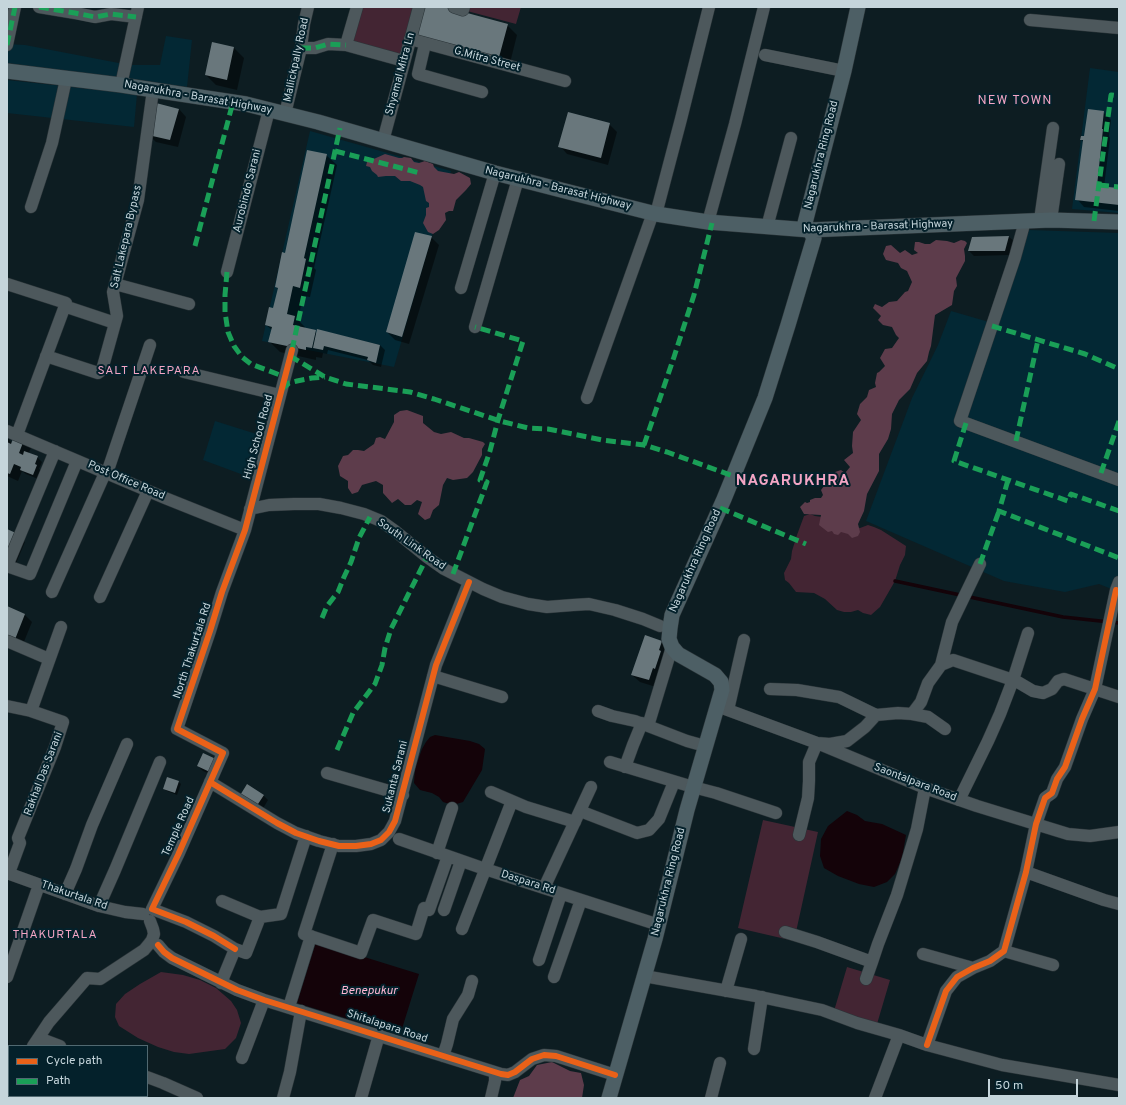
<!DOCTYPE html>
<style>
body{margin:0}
#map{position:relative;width:1126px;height:1105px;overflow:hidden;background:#0d1d22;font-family:Overpass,sans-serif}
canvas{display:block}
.frame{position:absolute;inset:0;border:8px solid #c5d5db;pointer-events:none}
.legend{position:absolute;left:8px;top:1045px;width:140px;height:52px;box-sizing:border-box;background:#04212b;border:1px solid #516971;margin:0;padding:5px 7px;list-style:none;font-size:12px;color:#c5d5db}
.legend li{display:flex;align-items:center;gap:8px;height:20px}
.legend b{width:20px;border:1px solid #516971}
.scale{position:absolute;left:988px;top:1079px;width:90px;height:18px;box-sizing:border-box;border:2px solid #c5d5db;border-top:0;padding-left:5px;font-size:12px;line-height:14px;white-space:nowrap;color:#c5d5db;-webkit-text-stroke:3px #04212b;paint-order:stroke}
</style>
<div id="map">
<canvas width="1126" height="1105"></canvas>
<div class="frame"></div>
<ul class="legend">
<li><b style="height:5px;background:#ea6118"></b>Cycle path</li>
<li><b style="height:5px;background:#1a9f57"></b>Path</li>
</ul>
<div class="scale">50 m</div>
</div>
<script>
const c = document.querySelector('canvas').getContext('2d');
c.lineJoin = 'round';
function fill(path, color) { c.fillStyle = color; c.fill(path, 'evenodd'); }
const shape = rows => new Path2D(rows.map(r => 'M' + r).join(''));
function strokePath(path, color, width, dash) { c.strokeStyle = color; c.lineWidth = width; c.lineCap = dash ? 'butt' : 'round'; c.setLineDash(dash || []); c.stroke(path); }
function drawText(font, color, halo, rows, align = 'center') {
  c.font = font + ' Overpass,sans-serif'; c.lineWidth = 4; c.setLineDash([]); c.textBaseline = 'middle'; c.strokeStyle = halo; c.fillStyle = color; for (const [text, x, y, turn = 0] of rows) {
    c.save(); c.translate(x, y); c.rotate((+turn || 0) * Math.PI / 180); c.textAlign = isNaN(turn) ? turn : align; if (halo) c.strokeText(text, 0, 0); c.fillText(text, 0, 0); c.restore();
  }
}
fill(shape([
 [166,36,192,40,187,87,7,63,7,44,25,45,129,65,160,65],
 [1090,68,1119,72,1119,213,1072,209],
 [7,80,137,94,134,127,7,113],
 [310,131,451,171,394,367,262,341],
 [1029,230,1119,233,1119,592,1099,584,1065,592,1004,581,866,521,912,398,938,345,951,311,996,324],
 [215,421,266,437,257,480,203,460]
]), '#032834');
fill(shape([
 [360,7,415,7,401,57,350,43],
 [468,7,521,7,516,24,467,11],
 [810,514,815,516,822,517,860,528,868,525,874,527,881,530,906,546,905,555,900,565,895,581,880,607,871,615,863,613,858,610,851,612,844,612,837,610,825,599,814,593,796,592,789,583,785,580,784,573,791,559,792,551,797,535,804,516],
 [763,820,818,832,794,941,738,928],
 [847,967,890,980,877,1024,834,1011],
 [161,972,183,975,200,980,216,988,231,1001,237,1010,241,1023,236,1038,225,1049,189,1054,174,1052,158,1047,138,1038,119,1026,115,1017,116,1004,125,994,140,984]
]), '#432533');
fill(shape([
 [385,154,399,158,402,158,404,157,411,158,414,162,419,163,425,161,433,164,434,167,438,171,454,174,459,172,470,178,471,184,466,190,456,200,453,211,449,211,445,213,446,220,439,230,433,234,428,232,423,223,426,215,426,208,429,207,429,203,426,201,423,187,420,185,410,181,401,181,395,176,386,176,378,177,377,175,372,171,370,167,366,166,367,162],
 [936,240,947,241,954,243,961,240,965,241,967,243,964,249,965,256,965,261,956,278,957,286,954,291,952,305,935,315,931,346,929,352,927,361,917,373,910,389,899,400,892,414,891,429,888,439,879,454,879,471,867,494,864,511,858,524,860,532,858,536,852,538,848,534,841,532,838,535,834,534,832,531,828,532,819,525,821,515,804,514,800,507,805,502,807,503,810,502,810,500,815,498,821,498,823,495,821,490,824,486,827,487,832,483,835,472,841,470,845,473,850,467,844,460,853,453,852,446,853,432,861,420,857,414,860,404,867,397,869,390,876,387,875,383,877,373,879,372,885,366,880,358,885,349,892,348,899,338,896,335,892,327,883,325,878,320,881,316,873,308,875,304,882,307,889,302,897,301,905,292,908,291,912,282,907,271,901,268,898,263,886,260,883,254,886,246,891,245,900,253,905,250,912,255,918,253,914,250,915,242,919,242,925,244,930,244],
 [407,410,423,416,423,423,434,432,441,434,451,432,464,438,469,438,483,442,485,444,482,449,482,455,473,472,467,478,453,480,447,478,443,485,439,505,433,510,430,518,425,520,418,514,422,502,417,500,411,505,405,505,398,499,392,503,383,493,383,485,376,481,362,485,358,492,352,494,348,488,348,481,340,476,338,466,343,456,348,455,353,450,358,450,364,451,374,444,376,438,380,437,385,439,394,422,394,415,400,411],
 [552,1062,570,1071,581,1073,584,1085,582,1098,513,1098,520,1080,529,1076,537,1065]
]), '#5d3c4b');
fill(shape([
 [435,735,470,741,479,744,485,749,482,770,463,802,453,805,443,802,439,797,432,793,420,790,414,783,415,769,422,749,426,742,430,737],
 [847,811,857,815,865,821,882,824,906,835,902,858,895,874,887,882,874,887,859,884,838,876,824,868,820,856,821,839,828,826],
 [316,942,419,974,400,1035,297,1003]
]), '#140309');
fill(shape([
 [441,7,507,25,517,35,508,71],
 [234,48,244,58,237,90,216,85,206,75],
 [179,109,186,117,178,147,156,142,149,135],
 [1103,112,1111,120,1109,136,1110,138,1104,187,1119,189,1119,211,1084,207,1077,199,1083,142,1081,139,1085,137],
 [609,124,617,132,608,165,567,154,560,146],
 [326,155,337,165,314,268,316,270,310,297,303,296,298,320,305,327,304,329,315,331,317,334,318,330,380,345,385,350,381,367,373,365,368,360,328,350,327,354,323,353,322,358,316,357,316,360,280,352,270,342,272,330,266,325,274,309,279,289,276,287,286,254],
 [431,237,439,245,409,344,395,340,387,332],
 [1009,237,1014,241,1010,255,974,256,969,251,972,238],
 [7,437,12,443,23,441,31,448,28,454,37,457,42,462,39,469,42,471,38,479,26,474,22,471,18,481,7,476],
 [7,530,17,535,25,542,14,568],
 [7,607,24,614,32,622,21,649,7,643],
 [661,642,669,649,656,687,640,682,632,675],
 [203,754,217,777,203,771,198,766],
 [168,779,179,782,181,784,177,795,167,791,164,789],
 [263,795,268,800,261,812,245,802]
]), '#0007');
strokePath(shape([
 [895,581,1063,617,1119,623]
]), '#140309', 3.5);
fill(shape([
 [422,7,445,7,508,24,498,61,413,38],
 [212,42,234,47,227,80,205,75],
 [156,103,179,109,170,140,148,135],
 [1088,109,1104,111,1102,129,1103,129,1097,186,1119,188,1119,205,1075,200,1083,140,1080,140,1081,136,1084,136],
 [568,112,610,123,601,158,558,147],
 [307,150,327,154,304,258,306,259,300,288,293,286,287,314,295,316,293,325,316,330,312,348,306,347,306,350,268,342,272,327,265,325,269,307,273,308,278,288,275,287,282,252,285,253],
 [415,232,432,236,402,337,386,332],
 [1009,236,1005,251,968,251,972,237],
 [317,329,380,345,376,363,367,360,368,357,324,346,323,350,313,348],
 [14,436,24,440,19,453,23,455,24,451,38,456,35,464,37,465,33,475,20,470,21,467,14,464,10,474,7,473,7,442,11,444],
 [7,529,18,534,7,561],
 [7,606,25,614,14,642,7,639],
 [645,635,662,641,659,650,661,651,655,669,653,668,649,680,631,675],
 [203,753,218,760,212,773,197,766],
 [167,777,179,781,175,793,163,789],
 [247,784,264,795,256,807,239,797]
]), '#69777c');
const minor = shape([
 [39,7,75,13,95,17,111,14,136,17],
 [454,7,463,10,464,7],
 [1030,20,1119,28],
 [410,39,565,81],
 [425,44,418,74,482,92],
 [7,45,15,7],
 [346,45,357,7],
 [301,48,315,48,328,44,346,45,404,61],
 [765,55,844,71],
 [121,85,138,7],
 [285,114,301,48,304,24,308,7],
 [383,141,419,7],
 [31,207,52,143,66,79],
 [656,214,681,119,709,7],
 [1040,220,1053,128],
 [1051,220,1059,164],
 [1025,221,1015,257,960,421,1119,480],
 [708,222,735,124,764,7],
 [767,227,791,138],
 [227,272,269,110],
 [7,284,66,303,17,435],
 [115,284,189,304],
 [461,288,495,173],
 [64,306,115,323],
 [475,327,518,179],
 [46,356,98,373,102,370,117,316,113,292,138,200,153,90],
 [184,372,280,395],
 [587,398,653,213],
 [7,431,165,498,245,530],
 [107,473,150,345],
 [250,509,269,505,294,504,319,504,341,508,364,514,381,521,395,531,427,557,444,569,483,589,502,597,528,604,547,607,573,605,589,604,615,610,643,619,660,626],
 [7,566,30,574,77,461],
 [7,566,55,451],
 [52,592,105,473],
 [100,597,148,491],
 [7,641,49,659],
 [941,665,952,622,980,564],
 [433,676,502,697],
 [770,689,797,690,839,697,876,715],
 [7,706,31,711],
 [717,706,817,743,925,788,977,806,1068,834,1090,836,1119,832],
 [728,710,744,640],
 [598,711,612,716,635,721,687,741,705,746],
 [912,714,928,717,945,729],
 [648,726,672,647],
 [610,762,693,787,716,793,776,813],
 [625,767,633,745,642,723],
 [327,773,403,795],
 [210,782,277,823,296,833,319,841,339,846,356,846,371,844,381,840,389,832,395,821,436,665,469,582],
 [491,792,526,807,575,822],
 [959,800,988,741,1000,714,1013,680,1028,633],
 [580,811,637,833,649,830,659,819,674,782],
 [799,835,808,798,809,781,809,762,817,743,830,744,847,741,865,727,876,715,898,713,912,714,921,702,928,683,941,665,953,660,1016,681,1033,691,1043,693,1052,689,1058,681,1064,679,1119,697],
 [399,839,485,869,659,925],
 [333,844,304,934,361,953,373,920,416,934,424,908,429,910,448,856],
 [437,853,452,808],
 [1026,872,1104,900,1119,904],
 [7,873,99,906,125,912,143,914],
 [9,873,20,843,18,838,55,747,63,722,31,711,61,627],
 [544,888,591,787],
 [65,894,76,869,92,825,127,744],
 [99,906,115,870,160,762],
 [444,910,461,861],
 [260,917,281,914,306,836],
 [462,929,512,801],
 [785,932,817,942,872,962,878,944,897,895,917,829,925,788],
 [158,945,164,952,172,958,237,990,264,1000,501,1074,508,1075,515,1072,532,1059,544,1055,556,1056,615,1075],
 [235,949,214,936,186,922,152,909,178,855,223,753,177,729,210,631,222,592,245,530,292,350],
 [1004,951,1053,965],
 [923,954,973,968],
 [539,960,561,894],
 [644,976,756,996,822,1010,857,1023,899,1035,927,1045,1002,1065,1119,1085],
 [7,977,39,885],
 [554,977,581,900],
 [866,979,872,962],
 [221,983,235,949,246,953,260,917,222,901],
 [726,991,741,939],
 [289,1007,311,936],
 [39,1038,60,1046],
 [927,1045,946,991,957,977,973,968,990,961,1004,951,1026,872,1036,824,1045,798,1052,793,1057,779,1065,767,1082,719,1095,689,1116,590,1119,582],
 [33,1046,49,1022,87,978,100,979,144,950,149,944,152,940,154,934,153,929,150,921],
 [754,1049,762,997],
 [443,1056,447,1044,453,1019,468,995,472,981],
 [242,1058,264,1000],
 [147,1077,163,1083,197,1098],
 [8,1098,9,1096],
 [283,1098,290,1072,301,1011],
 [361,1098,379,1035],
 [491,1098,495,1081,495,1072],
 [711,1098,720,1063],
 [875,1098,899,1035]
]);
const major = shape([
 [7,71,121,85,246,104,318,122,495,173,569,192,656,214,708,222,809,230,1051,220,1119,222],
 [609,1098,655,939,687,810,722,690,721,682,715,675,678,654,672,647,669,639,670,628,672,615,724,499,765,398,788,325,814,238,805,223,844,71,858,7]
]);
strokePath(minor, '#2b3539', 13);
strokePath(major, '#2b3539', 16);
strokePath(minor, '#4d585c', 12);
strokePath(major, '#4d5f65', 15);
strokePath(shape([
 [39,7,75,13,95,17,111,14,136,17],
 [7,45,15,7],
 [301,48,315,48,328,44,346,45],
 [335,151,420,173],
 [1099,185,1119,187],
 [1094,221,1111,95,1119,96],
 [195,246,233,102],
 [227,272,225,295,225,312,228,332,234,346,242,357,251,364,285,377],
 [992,326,1085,354,1119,369],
 [292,350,340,128],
 [290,356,325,377,346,384,410,392,434,399,500,421,528,428,548,429,602,440,644,445,667,452,733,476],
 [282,389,289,383,297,381,312,378,325,377],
 [966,423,954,461,1068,501,1071,494,1119,511],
 [1016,441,1038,340],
 [644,445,674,357,694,295,712,223],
 [1101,473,1119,421],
 [1008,480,999,511,1119,558],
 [720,508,806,544],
 [980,564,999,511],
 [453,574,487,482,480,480,490,451,498,420,523,341,475,327],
 [322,618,327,606,338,592,344,577,351,562,359,538,370,517],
 [337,750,353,713,375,684,382,665,385,648,391,629,427,557]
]), '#1a9f57', 5, [10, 5]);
strokePath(shape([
 [210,782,277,823,296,833,319,841,339,846,356,846,371,844,381,840,389,832,395,821,436,665,469,582],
 [158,945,164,952,172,958,237,990,264,1000,501,1074,508,1075,515,1072,532,1059,544,1055,556,1056,615,1075],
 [235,949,214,936,186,922,152,909,178,855,223,753,177,729,210,631,222,592,245,530,292,350],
 [927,1045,946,991,957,977,973,968,990,961,1004,951,1026,872,1036,824,1045,798,1052,793,1057,779,1065,767,1082,719,1095,689,1116,590]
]), '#ea6118', 6);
drawText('11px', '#c5d5db', '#04212b', [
 ["Mallickpally Road",297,60,-78],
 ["G.Mitra Street",487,60,15],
 ["Shyamal Mitra Ln",401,74,-75],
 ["Nagarukhra - Barasat Highway",198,98,10],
 ["Nagarukhra Ring Road",822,155,-76],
 ["Nagarukhra - Barasat Highway",558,189,14],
 ["Aurobindo Sarani",248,191,-76],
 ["Nagarukhra - Barasat Highway",878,227,-2],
 ["Salt Lakepara Bypass",127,237,-77],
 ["High School Road",259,437,-75],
 ["Post Office Road",126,481,23],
 ["South Link Road",411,545,35],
 ["Nagarukhra Ring Road",696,561,-66],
 ["North Thakurtala Rd",193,651,-72],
 ["Rakhal Das Sarani",44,774,-69],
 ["Sukanta Sarani",396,777,-76],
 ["Saontalpara Road",915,783,21],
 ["Temple Road",179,827,-66],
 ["Nagarukhra Ring Road",669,882,-76],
 ["Daspara Rd",528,883,18],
 ["Thakurtala Rd",74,896,19],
 ["Shitalapara Road",387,1027,18]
]);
c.letterSpacing = '1px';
drawText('12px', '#f3a5c4', '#04212b', [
 ["SALT LAKEPARA",149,372],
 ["THAKURTALA",55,936]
]);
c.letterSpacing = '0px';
drawText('italic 12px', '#feb6d2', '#04212b', [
 ["Benepukur",369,992]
]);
c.letterSpacing = '1px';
drawText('13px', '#f3a5c4', '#04212b', [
 ["NEW TOWN",1015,101]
]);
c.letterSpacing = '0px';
c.letterSpacing = '1px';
drawText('bold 15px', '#f3a5c4', '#04212b', [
 ["NAGARUKHRA",793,482]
]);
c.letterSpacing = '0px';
</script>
